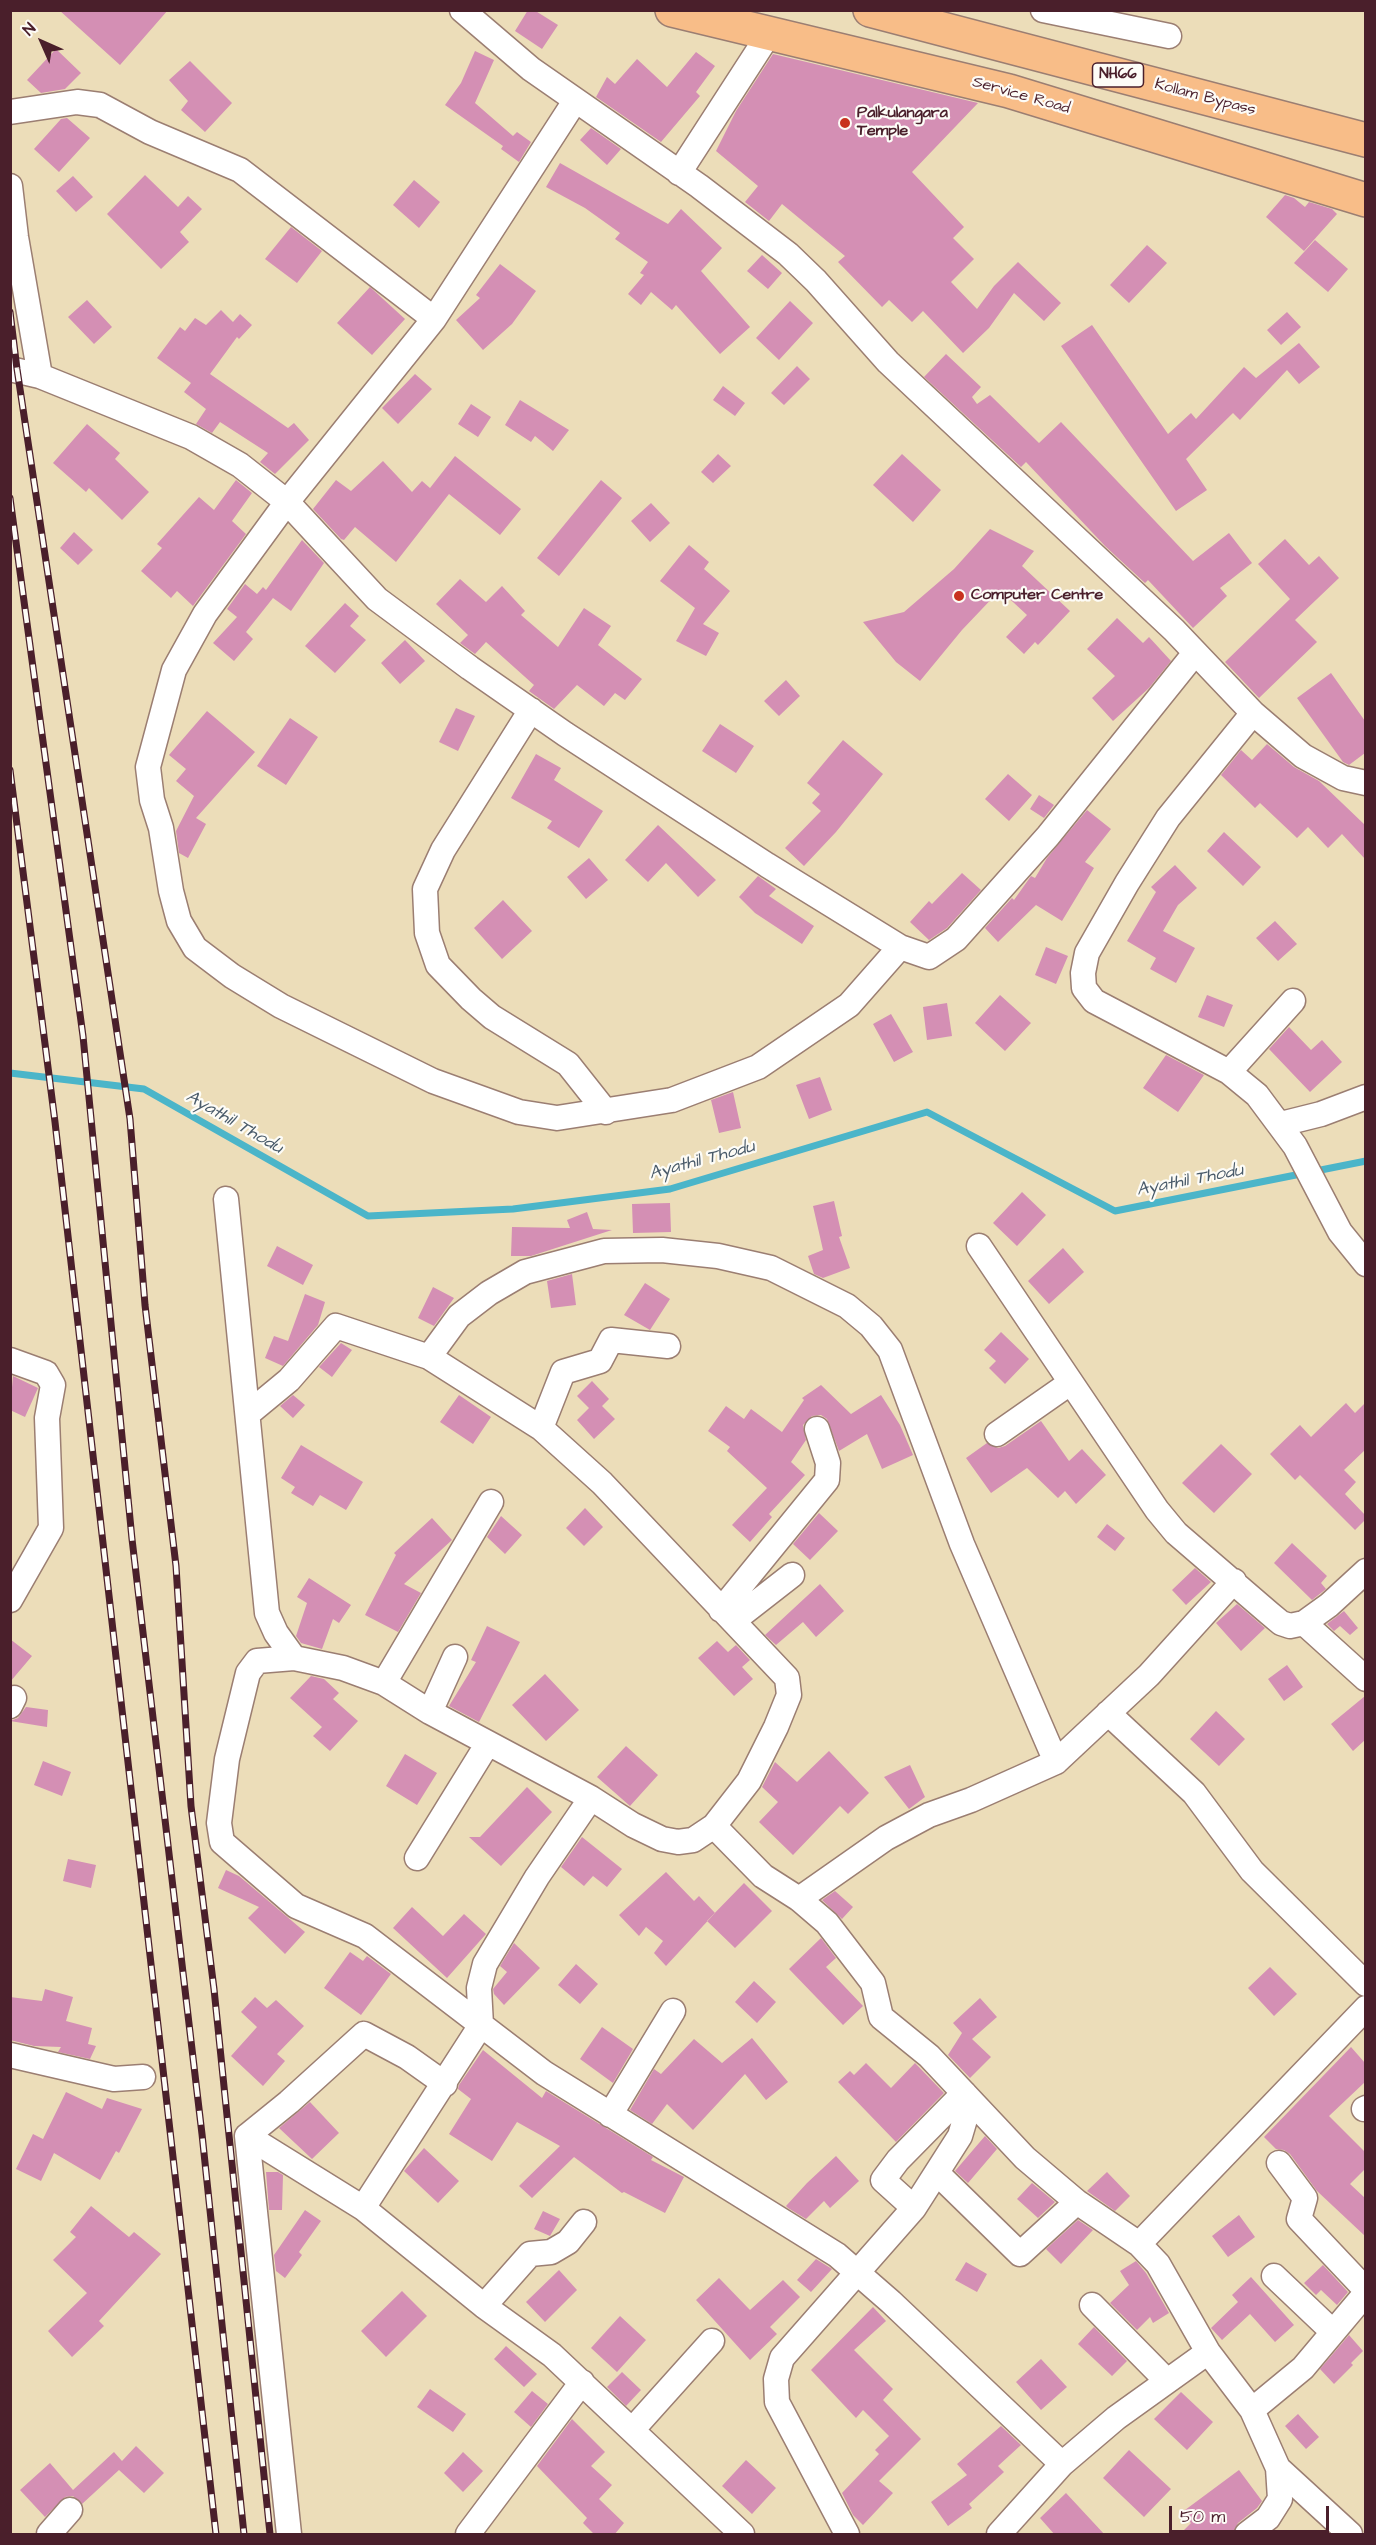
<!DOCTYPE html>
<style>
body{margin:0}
#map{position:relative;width:1376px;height:2545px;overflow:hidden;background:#ecddb9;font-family:"Architects Daughter",sans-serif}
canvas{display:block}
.frame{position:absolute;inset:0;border:12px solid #4a1f2b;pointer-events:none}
.north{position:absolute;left:12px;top:12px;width:60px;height:60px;-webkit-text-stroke:4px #fdfcf7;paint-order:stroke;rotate:315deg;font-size:16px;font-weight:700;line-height:24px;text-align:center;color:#4a1f2b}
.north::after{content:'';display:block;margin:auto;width:21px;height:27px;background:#4a1f2b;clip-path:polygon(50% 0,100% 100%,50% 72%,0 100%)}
.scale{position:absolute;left:1169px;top:2506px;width:160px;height:27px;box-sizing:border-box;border:3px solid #4a1f2b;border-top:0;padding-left:8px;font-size:18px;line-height:21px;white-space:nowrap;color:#4a1f2b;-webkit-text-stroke:4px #fdfcf7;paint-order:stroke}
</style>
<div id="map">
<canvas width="1376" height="2545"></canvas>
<div class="frame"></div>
<div class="north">N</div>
<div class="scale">50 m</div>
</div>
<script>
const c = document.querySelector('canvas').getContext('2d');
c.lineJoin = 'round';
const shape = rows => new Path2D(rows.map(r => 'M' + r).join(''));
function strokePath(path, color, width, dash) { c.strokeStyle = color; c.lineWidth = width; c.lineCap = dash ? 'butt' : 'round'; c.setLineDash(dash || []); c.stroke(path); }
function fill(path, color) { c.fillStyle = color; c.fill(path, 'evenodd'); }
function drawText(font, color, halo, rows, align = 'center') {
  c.font = font + ' "Architects Daughter",sans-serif'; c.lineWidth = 4.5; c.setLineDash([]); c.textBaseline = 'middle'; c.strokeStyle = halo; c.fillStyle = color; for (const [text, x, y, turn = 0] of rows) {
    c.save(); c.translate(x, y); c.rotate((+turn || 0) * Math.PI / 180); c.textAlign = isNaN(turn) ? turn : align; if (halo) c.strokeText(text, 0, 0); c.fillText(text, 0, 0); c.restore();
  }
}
strokePath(shape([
 [10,1073,144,1089,368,1216,513,1209,670,1189,927,1112,1115,1211,1366,1161]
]), '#4bb5c9', 7);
fill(shape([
 [59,10,168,10,120,65],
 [528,10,534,10,558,25,542,49,515,31],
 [56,49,81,73,65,89,41,93,27,80],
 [475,51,494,60,475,103,513,136,517,132,531,142,519,162,501,149,503,146,445,105,461,83],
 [696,52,715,66,696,92,700,96,661,142,596,97,607,77,615,84,637,59,667,87],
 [773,54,978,103,912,172,964,227,953,238,974,259,951,282,977,309,994,286,1018,262,1061,303,1044,321,1014,293,989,328,963,353,923,311,912,322,889,300,882,307,838,262,845,256,782,204,769,221,745,202,758,186,716,151,736,111],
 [190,61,232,103,205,132,181,110,188,101,169,80],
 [67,118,90,138,59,172,34,149,61,119],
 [591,128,621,149,607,165,580,140],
 [560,163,668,224,681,209,722,248,701,271,750,327,720,354,676,305,672,310,651,292,641,305,628,294,644,275,640,273,648,262,615,239,620,233,585,208,546,187],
 [145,175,178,207,188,196,202,209,180,232,189,242,161,269,107,214],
 [73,176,93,197,76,212,56,191],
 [414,180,440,202,419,228,393,205],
 [1285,195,1294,198,1305,207,1309,202,1332,209,1337,214,1304,251,1266,217],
 [291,227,322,251,297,283,265,259],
 [1315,240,1348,269,1328,292,1294,263],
 [1147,245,1167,263,1129,303,1110,285],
 [762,255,782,273,768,289,747,271],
 [500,264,536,291,512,324,483,350,456,320,480,298,476,295],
 [370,287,405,319,372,355,337,323],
 [87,300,112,327,94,344,68,317],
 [790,301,813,323,779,360,756,338],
 [221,310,233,322,240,314,252,325,239,339,237,337,210,374,288,428,294,423,309,440,275,474,260,462,268,453,220,422,212,433,196,424,206,409,184,392,191,383,157,358,180,327,185,331,195,318,206,325],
 [1287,312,1301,327,1281,345,1267,330],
 [1092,325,1168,434,1191,413,1196,419,1244,367,1256,378,1299,343,1320,367,1299,384,1287,370,1240,420,1233,413,1186,459,1207,490,1176,511,1061,346],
 [946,354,981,387,972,397,977,404,990,395,1039,443,1061,422,1193,561,1229,533,1252,563,1220,588,1227,596,1193,628,1148,580,1145,583,1105,546,1026,462,1021,467,924,377],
 [797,366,810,379,784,405,771,393],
 [415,374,432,389,398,424,382,408],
 [723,386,745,403,735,416,713,400],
 [520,400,569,430,553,451,535,436,531,442,505,425],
 [471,404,491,417,478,437,458,424],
 [87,424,120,453,115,459,149,492,122,520,89,488,86,492,53,463],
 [718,454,731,466,713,483,701,472],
 [902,454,941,490,913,522,873,485],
 [455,456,521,509,500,535,449,494,396,562,355,527,344,540,341,539,313,509,336,480,351,491,383,461,412,492,422,481,430,488],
 [236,480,252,493,232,521,246,534,193,606,177,591,171,598,141,571,162,548,157,544,199,497,214,510],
 [601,480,622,498,559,576,537,558],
 [651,503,670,523,650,542,631,521],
 [990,529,1034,551,1022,566,1070,611,1038,645,1035,642,1024,654,1006,637,1027,615,1000,590,962,630,920,681,896,662,863,622,904,612,954,569],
 [74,532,93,550,78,565,60,548],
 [1285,539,1309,565,1319,556,1339,578,1295,620,1317,642,1259,698,1225,662,1290,599,1258,564],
 [302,540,324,563,291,611,273,598,246,632,253,639,234,661,213,643,237,617,227,609,245,584,257,594,263,587,266,590],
 [689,545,709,562,704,569,730,591,703,624,719,633,706,656,676,641,695,608,660,581],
 [460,579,486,602,502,586,525,611,521,615,558,647,584,608,611,626,598,645,642,679,625,700,615,693,604,706,577,685,554,709,529,691,534,685,486,642,475,654,460,643,468,635,436,604],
 [345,603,359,616,350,626,366,640,335,673,305,646],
 [1117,618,1143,643,1149,637,1171,661,1149,688,1113,721,1092,698,1115,676,1087,649],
 [405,640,425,661,400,684,381,663],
 [1331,673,1365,721,1365,753,1349,765,1343,762,1297,698],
 [786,680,800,696,779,716,764,701],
 [456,708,475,716,458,751,439,742],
 [207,711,255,752,196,818,206,824,188,858,179,853,176,831,194,796,176,781,186,769,169,755],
 [290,718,318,737,286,785,257,766],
 [720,724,754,746,736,773,702,751],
 [843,740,883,774,836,832,804,866,785,848,821,811,812,803,820,794,807,783],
 [1267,744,1294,767,1319,781,1365,825,1365,859,1342,834,1328,848,1308,827,1297,838,1260,803,1255,808,1221,775,1241,750,1252,760],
 [536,754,561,768,554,780,603,811,579,848,547,828,552,821,511,798],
 [1008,774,1032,795,1009,821,985,799],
 [1039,795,1054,805,1044,818,1030,809],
 [1087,810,1111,829,1085,862,1094,868,1062,921,1036,905,998,942,985,928,1012,898,1014,900,1031,876,1035,878,1047,858],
 [658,825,716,880,698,897,666,863,648,882,625,860],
 [1224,832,1261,867,1243,886,1207,851],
 [589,858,608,880,586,899,567,877],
 [1175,865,1197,888,1178,905,1163,931,1195,948,1176,983,1150,969,1156,958,1127,941,1156,892,1151,887],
 [962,873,981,890,947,928,929,940,910,922,929,901,932,904],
 [758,876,776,889,769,896,814,926,802,944,755,913,739,897],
 [503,900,532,931,502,959,474,928],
 [1275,921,1297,944,1278,961,1256,938],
 [1046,947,1068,956,1056,984,1035,975],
 [1000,995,1031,1023,1005,1051,975,1023],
 [1207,995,1233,1005,1224,1027,1198,1017],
 [947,1003,952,1036,927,1040,923,1007],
 [891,1014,913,1052,894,1062,873,1024],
 [1289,1027,1311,1050,1322,1040,1342,1062,1310,1092,1269,1049],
 [1166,1055,1204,1075,1178,1112,1143,1088],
 [820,1077,832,1110,809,1119,796,1085],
 [733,1092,741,1128,719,1133,711,1100],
 [1022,1192,1046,1215,1017,1246,993,1223],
 [834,1201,842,1236,839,1237,850,1268,823,1278,814,1274,808,1256,823,1250,813,1206],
 [670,1203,671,1232,633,1233,632,1204],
 [587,1212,593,1229,612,1230,531,1256,511,1256,512,1227,570,1228,567,1220],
 [277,1246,313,1265,303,1285,267,1266],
 [1063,1248,1084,1272,1049,1304,1028,1281],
 [572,1274,576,1305,551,1308,547,1281],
 [645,1283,670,1299,650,1330,624,1315],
 [433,1287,454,1298,434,1326,418,1318],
 [305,1294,325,1302,318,1325,283,1366,265,1358,274,1336,288,1341],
 [1001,1332,1029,1359,1005,1384,989,1368,996,1361,984,1350],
 [341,1343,352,1350,332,1377,319,1367],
 [13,1376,38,1388,25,1417,10,1410],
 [592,1381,609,1399,602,1406,615,1419,594,1439,577,1420,589,1408,577,1396],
 [821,1385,851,1414,881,1395,900,1425,913,1455,882,1469,867,1434,839,1451,827,1419,821,1415,812,1416,803,1425,806,1440,791,1462,805,1475,769,1514,772,1517,750,1542,732,1525,767,1488,727,1451,730,1447,708,1431,726,1406,744,1419,751,1409,782,1432,804,1400,802,1398],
 [293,1395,305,1405,293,1418,280,1406],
 [459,1395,491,1417,473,1444,440,1422],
 [1346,1403,1355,1413,1365,1403,1365,1450,1344,1470,1356,1482,1345,1494,1365,1515,1365,1520,1355,1530,1300,1475,1295,1480,1270,1454,1300,1425,1311,1437],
 [1041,1421,1069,1461,1082,1449,1106,1475,1076,1504,1065,1491,1058,1498,1027,1468,991,1493,966,1458,987,1443,998,1448,1005,1446],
 [1221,1444,1252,1474,1214,1513,1182,1483],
 [301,1445,363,1482,346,1510,320,1495,313,1506,291,1493,295,1487,281,1478],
 [585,1508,603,1527,584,1546,566,1528],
 [819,1513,838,1531,810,1560,793,1544],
 [501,1516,522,1535,505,1554,487,1537],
 [432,1518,452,1540,404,1584,421,1593,398,1632,365,1615,396,1555,394,1553],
 [1107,1524,1125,1538,1115,1551,1097,1537],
 [1292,1543,1327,1576,1321,1583,1326,1589,1312,1600,1274,1563],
 [1195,1568,1211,1582,1186,1605,1172,1590],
 [309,1578,351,1605,339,1623,333,1619,322,1649,301,1643,296,1636,307,1603,297,1597],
 [820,1584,844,1611,816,1637,803,1622,776,1645,765,1635],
 [1237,1604,1265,1628,1241,1651,1216,1623],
 [1344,1611,1358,1628,1350,1635,1340,1626,1334,1631,1327,1624],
 [487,1626,520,1642,479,1722,449,1706,476,1662,471,1660],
 [10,1639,32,1656,10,1682],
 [717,1641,728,1652,736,1645,750,1660,742,1667,753,1679,734,1696,698,1658],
 [1287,1665,1303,1687,1284,1701,1268,1679],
 [545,1674,579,1710,546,1741,512,1705],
 [311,1676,324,1679,339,1693,333,1699,358,1721,330,1751,313,1736,322,1727,290,1698],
 [1365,1696,1365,1740,1353,1751,1331,1724],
 [26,1707,48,1710,47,1727,10,1721,18,1718],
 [1216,1711,1245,1739,1219,1766,1190,1739],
 [626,1746,658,1775,630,1806,597,1777],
 [829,1751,869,1793,848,1814,840,1806,793,1855,759,1822,778,1802,762,1787,775,1762,797,1782],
 [405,1754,437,1773,417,1805,386,1786],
 [43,1761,71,1772,62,1796,34,1785],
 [910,1765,925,1797,909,1809,884,1777],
 [527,1787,552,1812,501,1866,469,1837,480,1837],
 [582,1837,622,1869,607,1887,593,1876,584,1886,561,1867],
 [68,1859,96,1865,91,1888,63,1881],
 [226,1870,239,1876,305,1932,285,1954,248,1918,259,1907,218,1888],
 [666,1872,694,1901,699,1896,715,1913,666,1966,654,1953,663,1941,646,1927,639,1936,619,1915],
 [744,1883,772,1911,735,1948,707,1921],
 [835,1891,853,1907,842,1919,822,1900],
 [412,1907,443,1936,464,1914,486,1934,447,1978,393,1928],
 [821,1938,836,1958,826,1967,863,2006,843,2025,789,1969],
 [514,1943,540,1968,504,2005,494,1994,493,1989,507,1972,500,1966],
 [350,1952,363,1961,367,1956,391,1974,361,2015,324,1988],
 [576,1964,598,1984,580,2004,558,1985],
 [1270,1967,1297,1994,1274,2016,1248,1988],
 [754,1981,776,2002,757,2023,735,2002],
 [45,1989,73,1997,66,2021,92,2028,88,2044,96,2046,90,2059,58,2052,61,2047,34,2046,10,2040,10,1997,42,2001],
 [255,1997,267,2008,276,2000,304,2026,277,2054,285,2061,263,2086,231,2056,257,2027,241,2012],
 [980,1998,997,2017,972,2039,991,2057,970,2078,948,2055,962,2033,953,2023],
 [602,2027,633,2049,613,2083,580,2059],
 [752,2038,788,2082,766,2100,745,2074,693,2130,667,2104,652,2124,630,2110,654,2069,661,2074,694,2039,722,2063],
 [1351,2047,1365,2063,1365,2082,1329,2116,1365,2152,1365,2169,1350,2184,1365,2198,1365,2236,1317,2191,1290,2154,1284,2150,1276,2149,1264,2137],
 [483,2050,542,2098,546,2091,653,2157,651,2160,684,2177,665,2213,624,2192,622,2193,574,2157,532,2198,519,2186,560,2146,517,2122,492,2161,449,2134,471,2099,458,2089,459,2085],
 [866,2063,891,2088,915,2063,944,2093,896,2142,838,2082,850,2071,854,2075],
 [66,2092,102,2109,107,2098,142,2109,119,2153,116,2151,100,2180,54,2153,41,2181,16,2169,33,2134,43,2139],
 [310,2102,339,2133,312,2159,279,2128],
 [985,2136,997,2149,968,2183,955,2171],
 [424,2148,459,2181,438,2203,404,2171],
 [836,2156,859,2181,830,2208,824,2201,806,2219,788,2208,786,2206,807,2183],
 [266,2172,278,2172,283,2175,282,2210,269,2210],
 [1107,2172,1130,2196,1115,2211,1087,2191],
 [1032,2183,1055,2202,1038,2218,1017,2199],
 [91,2206,129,2237,134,2232,161,2254,99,2321,104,2326,72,2357,48,2331,87,2293,53,2260,76,2237,70,2232],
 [305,2210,321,2221,299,2252,302,2255,285,2278,276,2271,274,2255],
 [543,2211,560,2219,550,2236,534,2229],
 [1239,2215,1255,2237,1228,2257,1212,2236],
 [1078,2220,1093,2230,1061,2264,1046,2249],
 [816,2259,832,2269,811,2292,797,2280],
 [1136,2261,1146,2273,1169,2313,1153,2323,1150,2317,1137,2330,1110,2303,1129,2285,1120,2271],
 [966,2262,987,2274,977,2292,955,2280],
 [1323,2265,1348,2292,1337,2305,1321,2290,1316,2295,1304,2283],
 [559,2270,577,2290,545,2322,526,2302],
 [1251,2277,1294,2325,1275,2342,1250,2314,1222,2340,1211,2328,1238,2302,1232,2295],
 [719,2278,750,2310,783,2280,800,2297,770,2327,777,2334,750,2360,696,2300],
 [402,2291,427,2316,386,2357,361,2331],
 [873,2307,886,2321,854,2350,893,2389,883,2400,921,2439,879,2481,893,2493,863,2525,853,2515,842,2493,879,2454,875,2450,889,2436,863,2410,856,2418,811,2370],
 [620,2316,646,2340,617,2372,591,2348],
 [1094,2327,1127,2361,1112,2376,1078,2344],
 [1349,2335,1363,2351,1351,2363,1353,2365,1334,2384,1320,2369],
 [506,2346,537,2374,524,2387,494,2359],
 [1041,2359,1067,2387,1041,2410,1016,2382],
 [622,2372,641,2390,626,2406,607,2387],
 [430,2389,466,2414,453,2432,417,2407],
 [532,2391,548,2404,531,2427,514,2412],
 [1181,2392,1213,2422,1187,2450,1154,2419],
 [1298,2414,1319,2437,1306,2449,1285,2426],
 [572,2419,605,2452,591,2466,612,2485,599,2499,624,2523,614,2535,595,2535,583,2523,587,2518,537,2466],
 [1001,2426,1021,2445,998,2466,1004,2472,969,2504,972,2508,948,2526,931,2502,967,2475,957,2464],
 [136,2446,164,2473,144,2493,119,2470,82,2504,73,2496,65,2497,45,2517,20,2490,50,2463,73,2490,114,2452,122,2461],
 [1129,2450,1171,2489,1144,2517,1103,2478],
 [463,2452,483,2471,463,2492,444,2473],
 [746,2460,776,2488,752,2514,722,2486],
 [1239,2470,1262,2501,1257,2508,1238,2523,1232,2535,1179,2535,1191,2523,1181,2513],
 [1066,2493,1105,2535,1055,2535,1040,2518]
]), '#d48fb4');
const street = shape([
 [462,10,531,69,699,186,788,254,816,281,888,362,1174,630,1253,713,1303,756,1343,778,1366,783],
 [1043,10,1169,36],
 [575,101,434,319,287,502,205,614,174,670,148,767,152,800,161,828,171,891,179,921,195,948,232,976,281,1006,433,1081,519,1112,557,1118,672,1100,758,1067,849,1005,900,947],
 [10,112,77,102,100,105,150,132,240,170,434,319],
 [679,173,769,34],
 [10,186,16,237,40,376],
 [10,369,40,376,191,437,240,465,287,502,377,599,470,668,565,734,767,865,900,947,929,957,956,939,1048,836,1195,653],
 [531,710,443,850,425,889,427,933,438,965,471,999,492,1017,568,1064,606,1112],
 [1253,713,1168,818,1127,883,1087,953,1083,973,1084,988,1094,1001,1229,1072,1257,1095,1295,1146,1340,1232,1366,1264],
 [1229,1072,1293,1001],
 [1281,1124,1321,1114,1366,1097],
 [226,1199,267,1613,276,1633,294,1658,343,1668,384,1683,430,1712,591,1798],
 [979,1246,1157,1510,1176,1533,1269,1613,1281,1623,1290,1626,1304,1623,1329,1605,1366,1571],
 [429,1357,541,1428,602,1483,787,1678,789,1695,776,1727,749,1781,714,1826],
 [10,1360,46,1373,53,1385,47,1418,51,1528,10,1600],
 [249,1413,289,1380,336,1326,429,1357,459,1316,489,1293,525,1272,604,1251,662,1250,718,1256,771,1268,847,1306,871,1326,890,1350,962,1544,1056,1762],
 [541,1428,563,1372,600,1361,611,1340,668,1346],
 [997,1434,1070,1383],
 [721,1610,827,1480,828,1463,817,1429],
 [733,1621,792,1575],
 [1304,1623,1366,1679],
 [294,1658,257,1661,248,1673,227,1759,219,1823,222,1842,296,1906,365,1936,544,2073,837,2255,891,2302,1062,2464],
 [384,1683,491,1502],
 [10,1706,14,1698],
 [430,1712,455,1657],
 [1108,1713,1194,1793,1252,1871,1366,1984],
 [417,1858,488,1743],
 [799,1899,886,1838,929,1815,971,1800,1056,1762,1149,1675,1234,1581],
 [10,2055,114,2079,143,2077],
 [1364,2109,1366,2108],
 [610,2115,673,2011],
 [247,2136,363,2208,484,2306,552,2355,742,2534],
 [247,2136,289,2534],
 [247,2136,289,2102,364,2034,407,2057,445,2084],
 [1279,2163,1305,2198,1299,2219,1366,2290],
 [937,2173,1020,2254,1077,2202],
 [363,2208,481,2025,479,1988,485,1964,537,1877,591,1798,633,1825,662,1839,678,1842,693,1840,714,1826,763,1876,799,1899,827,1923,873,1983,881,2017,929,2056,1025,2158,1077,2202,1139,2244,1158,2264,1208,2352],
 [914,2208,960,2136,968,2109,964,2093],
 [1139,2244,1366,2008],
 [1274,2276,1333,2332],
 [1092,2305,1167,2381],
 [484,2306,530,2254,551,2252,568,2242,584,2222],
 [1252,2410,1303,2368,1366,2293],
 [633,2429,712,2341],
 [1278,2468,1350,2534],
 [49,2534,70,2510],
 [468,2534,582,2382],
 [847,2534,777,2402,776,2379,782,2358,914,2208,883,2180,898,2160,964,2093],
 [999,2534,1062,2464,1116,2418,1208,2352,1252,2410,1278,2468,1280,2499,1268,2518,1247,2534]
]);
const highway = shape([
 [672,10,1009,91,1366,200],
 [870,10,1366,140]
]);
strokePath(street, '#9b7e72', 27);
strokePath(highway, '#9b7e72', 36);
strokePath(street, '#fff', 24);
strokePath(highway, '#f8bd88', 33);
const rail = shape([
 [10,312,17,369,130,1119,145,1305,176,1566,191,1806,214,1989,270,2534],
 [10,498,83,1036,132,1539,202,2134,244,2534],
 [10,770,55,1122,216,2534]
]);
strokePath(rail, '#4a1f2b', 7);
strokePath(rail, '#fdfcf7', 4.5, [14]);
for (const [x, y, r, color] of [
 [845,123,6,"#c8321e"],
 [959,596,6,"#c8321e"]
]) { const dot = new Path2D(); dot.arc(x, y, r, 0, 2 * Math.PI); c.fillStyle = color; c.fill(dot); strokePath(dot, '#fdfcf7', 2); }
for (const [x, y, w] of [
 [1118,75,51]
]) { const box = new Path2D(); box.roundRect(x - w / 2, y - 12, w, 24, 4.5); c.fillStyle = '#fdfcf7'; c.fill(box); strokePath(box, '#4a1f2b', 1.5); }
drawText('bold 15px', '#4a1f2b', null, [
 ["NH66",1118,75]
]);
drawText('16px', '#4a1f2b', '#fdfcf7', [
 ["Service Road",1021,96,16],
 ["Kollam Bypass",1205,98,15]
]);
drawText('bold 16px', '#4a1f2b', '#fdfcf7', [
 ["Palkulangara",857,114],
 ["Temple",857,132],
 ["Computer Centre",971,596]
], 'left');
drawText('italic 18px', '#4a5b6a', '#fdfcf7', [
 ["Ayathil Thodu",234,1123,30],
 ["Ayathil Thodu",702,1161,-15],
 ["Ayathil Thodu",1190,1181,-11]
]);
</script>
